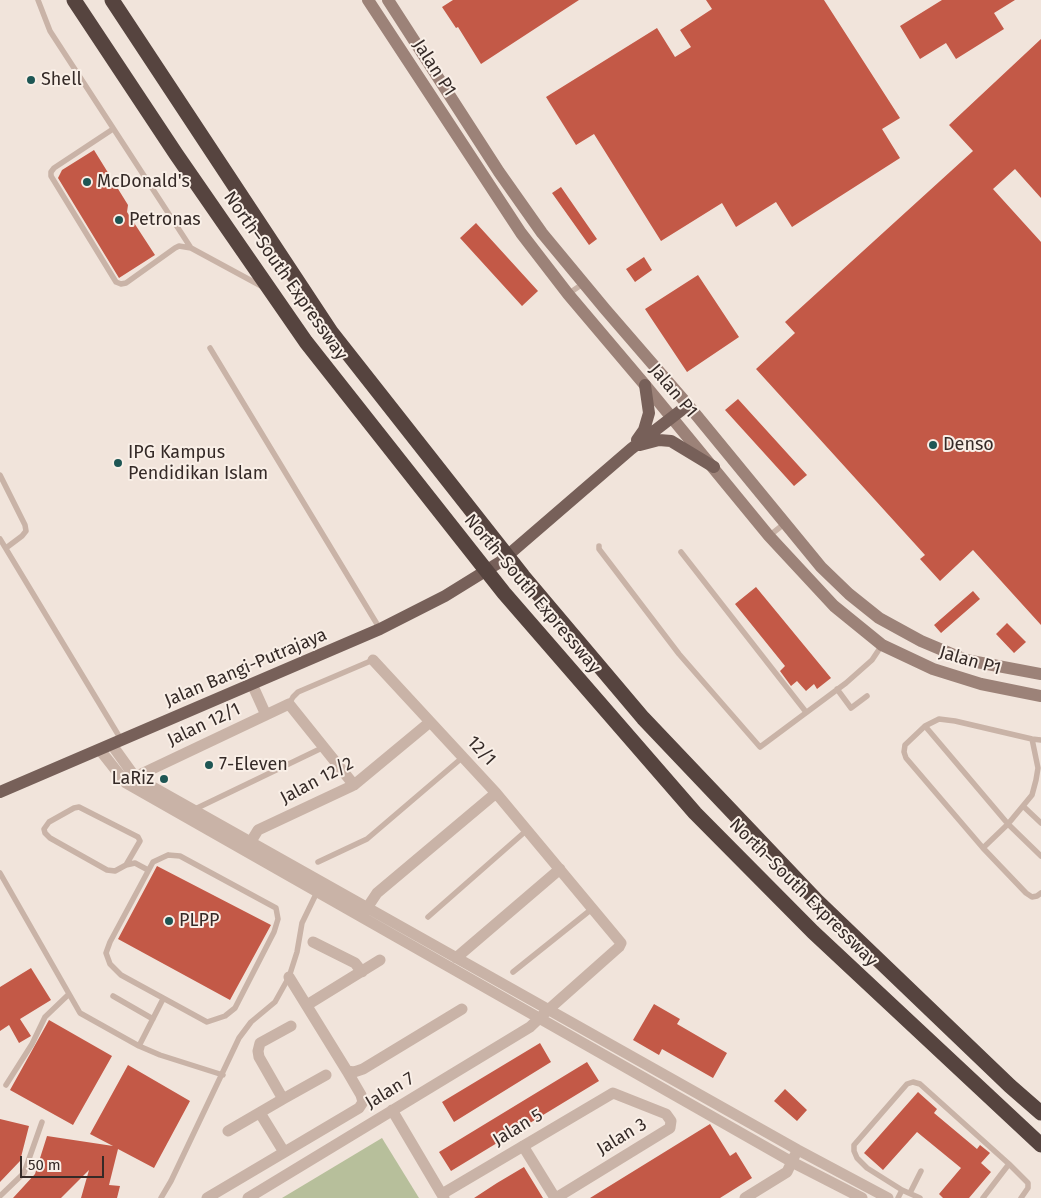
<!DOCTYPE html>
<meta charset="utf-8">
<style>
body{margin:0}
#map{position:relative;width:1041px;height:1198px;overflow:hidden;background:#f1e4db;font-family:"Fira Sans",sans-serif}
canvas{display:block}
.scale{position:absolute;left:20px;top:1156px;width:84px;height:22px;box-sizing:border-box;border:2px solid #352a27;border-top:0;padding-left:6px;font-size:15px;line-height:18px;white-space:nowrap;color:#352a27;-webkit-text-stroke:4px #f9efe7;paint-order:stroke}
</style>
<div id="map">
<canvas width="1041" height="1198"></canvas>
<div class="scale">50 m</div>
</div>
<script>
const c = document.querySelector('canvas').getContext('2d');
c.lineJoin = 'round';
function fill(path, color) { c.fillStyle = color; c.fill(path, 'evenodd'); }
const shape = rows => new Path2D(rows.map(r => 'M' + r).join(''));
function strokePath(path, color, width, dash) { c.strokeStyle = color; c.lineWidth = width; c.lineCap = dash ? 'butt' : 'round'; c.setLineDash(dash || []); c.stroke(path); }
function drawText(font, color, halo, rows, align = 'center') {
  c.font = font + ' "Fira Sans",sans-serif'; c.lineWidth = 4; c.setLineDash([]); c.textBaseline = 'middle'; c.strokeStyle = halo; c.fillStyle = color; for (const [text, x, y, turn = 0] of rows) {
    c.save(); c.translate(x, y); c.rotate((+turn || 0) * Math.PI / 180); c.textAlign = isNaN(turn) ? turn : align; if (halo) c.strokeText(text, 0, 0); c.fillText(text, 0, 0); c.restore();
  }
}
fill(shape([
 [382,1138,419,1198,282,1198]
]), '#b7bf9b');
fill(shape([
 [453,0,579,0,481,64,458,27,456,28,442,7],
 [706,0,824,0,900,118,882,129,900,158,792,227,776,202,736,227,722,203,661,241,594,134,576,145,546,97,657,28,675,57,691,47,680,30,712,9],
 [942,0,1015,0,994,13,1004,29,956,59,946,43,920,59,900,26],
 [1041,39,1041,198,1015,169,993,189,1041,242,1041,625,973,550,940,581,920,559,925,555,756,369,795,333,785,322,973,151,949,125],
 [94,150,128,205,127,212,155,255,119,278,58,178,62,170],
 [561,187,597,239,589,245,552,193],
 [476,223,538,291,522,306,460,238],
 [644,257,652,270,635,282,626,269],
 [698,275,739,337,687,372,645,309],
 [738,399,807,475,794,486,725,410],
 [756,587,831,678,817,689,814,684,806,691,797,681,791,686,780,671,785,666,735,604],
 [973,591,980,599,941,633,934,625],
 [1007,623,1026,642,1014,653,996,634],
 [157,866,271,925,230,1000,118,939],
 [31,968,51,1000,20,1019,31,1036,19,1043,9,1025,0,1031,0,987],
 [654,1004,680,1019,677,1024,727,1053,713,1078,662,1049,659,1055,633,1040],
 [49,1020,112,1056,73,1125,10,1090],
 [540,1043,551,1062,454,1122,442,1102],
 [587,1062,599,1081,451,1171,439,1152],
 [128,1065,190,1101,154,1168,118,1149,109,1185,120,1186,117,1198,81,1198,89,1170,61,1198,13,1198,35,1174,47,1136,113,1146,90,1134],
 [785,1089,807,1110,797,1121,774,1101],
 [918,1092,937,1109,934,1113,977,1149,980,1145,990,1153,981,1163,991,1172,969,1198,943,1198,939,1194,961,1168,917,1132,883,1170,864,1153],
 [0,1119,29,1126,20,1161,0,1182],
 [710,1124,730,1156,736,1152,752,1178,720,1198,590,1198],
 [524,1167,543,1198,474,1198,497,1183]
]), '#c35947');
strokePath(shape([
 [38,0,50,31,191,248,263,287],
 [113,129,54,168,51,172,51,176,116,282,121,284,126,283,175,248,179,246,191,248],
 [568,294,584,283],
 [210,348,380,629],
 [0,475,25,525,26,531,22,536,6,548],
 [769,536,784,524],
 [0,539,122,741],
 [599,546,599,549,679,654,760,747,846,683,872,660,882,645],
 [681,552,806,712],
 [837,689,851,708,867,696],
 [289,704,293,697,298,692,373,660],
 [925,726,1008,824,1041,856],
 [1041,740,1032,739,955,721,939,719,925,726,905,745,904,752,906,758,983,848,1026,893,1032,897,1037,896,1041,893],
 [1023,806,1041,823],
 [193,810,324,747],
 [983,848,1008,824,1032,795,1036,780,1038,768,1032,739],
 [168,855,180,856,276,908,278,919,274,932,235,1008,225,1016,207,1022,121,975,110,964,106,953,110,942,153,862,168,855],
 [318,862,367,839,463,757],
 [126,865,140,841,138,837,79,807,74,808,49,822,44,829,45,833,50,838,107,870,115,871,126,865,135,863,148,870],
 [0,873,80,1013,139,1046,160,1055,223,1075],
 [428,917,527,830],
 [513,972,593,908],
 [113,996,153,1019],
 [139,1046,163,999],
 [6,1085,32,1044,45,1017,69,994],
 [1009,1164,1028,1183,1028,1188,1021,1198],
 [910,1193,921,1171],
 [0,1196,24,1173,42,1122],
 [161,1198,171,1181,239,1038,251,1022,275,1002,289,977,297,952,302,923,318,890],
 [898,1198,902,1190],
 [920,1198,902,1190,867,1168,857,1158,854,1151,854,1145,907,1084,913,1082,920,1084,1009,1164,983,1198]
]), '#c9b3a7', 5.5);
strokePath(shape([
 [252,684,266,715],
 [112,745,135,777,798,1150,888,1198],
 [100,750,126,783,792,1162,862,1198],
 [135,777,289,704,354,785],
 [247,848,258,830,354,785,430,722],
 [363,914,377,893,496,793],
 [313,942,355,963,362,972],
 [456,958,560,869],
 [289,977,347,1071,354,1072,363,1069,462,1009],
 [307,1005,380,960],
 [291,1026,260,1043,258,1051,259,1057,283,1099,326,1075],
 [392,1110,444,1198],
 [260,1113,284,1152],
 [228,1131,283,1099],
 [523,1146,555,1198],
 [442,1194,613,1093,666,1114,671,1121,670,1128,556,1198],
 [207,1198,359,1108,363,1102,361,1095,347,1071],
 [248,1198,530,1027,548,1010,619,947,621,943,496,793,373,660],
 [745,1198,787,1172,795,1155]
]), '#c9b3a7', 11);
strokePath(shape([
 [368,0,521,233,568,294,645,385,769,536,834,606,882,645,933,669,981,684,1041,696],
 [388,0,499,172,542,233,605,309,688,405,821,567,849,594,879,618,921,641,966,660,1041,674]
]), '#9c8278', 12);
strokePath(shape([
 [637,440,644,430,649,413,645,385],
 [640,445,659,440,671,441,714,467],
 [0,792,380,629,445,596,500,562,631,449,688,405]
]), '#776059', 12);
strokePath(shape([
 [74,0,176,154,306,342,504,593,695,813,813,932,1041,1145],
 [112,0,331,332,523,576,643,718,817,901,1010,1086,1041,1113]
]), '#56443f', 15);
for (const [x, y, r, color] of [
 [31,80,5,"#1e5654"],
 [87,182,5,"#1e5654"],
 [119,220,5,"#1e5654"],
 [933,445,5,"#1e5654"],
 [118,463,5,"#1e5654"],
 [209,765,5,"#1e5654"],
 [164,779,5,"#1e5654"],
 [169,921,5,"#1e5654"]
]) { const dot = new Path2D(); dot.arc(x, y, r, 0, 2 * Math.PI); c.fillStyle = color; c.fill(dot); strokePath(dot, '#f9efe7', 2); }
drawText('18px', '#352a27', '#f9efe7', [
 ["Jalan P1",434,68,57],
 ["North–South Expressway",285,276,55],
 ["Jalan P1",673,391,50],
 ["North–South Expressway",532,594,50],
 ["Jalan P1",970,661,16],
 ["Jalan Bangi-Putrajaya",246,668,-23],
 ["Jalan 12/1",204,725,-25],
 ["12/1",481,751,47],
 ["Jalan 12/2",317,781,-28],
 ["North–South Expressway",803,893,45],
 ["Jalan 7",390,1091,-31],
 ["Jalan 5",518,1128,-31],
 ["Jalan 3",622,1137,-31]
]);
drawText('18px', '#352a27', '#f9efe7', [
 ["Shell",41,80],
 ["McDonald's",97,182],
 ["Petronas",129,220],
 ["Denso",943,445],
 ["IPG Kampus",128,453],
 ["Pendidikan Islam",128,474],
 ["7-Eleven",219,765],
 ["LaRiz",154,779,"right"],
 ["PLPP",179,921]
], 'left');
</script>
